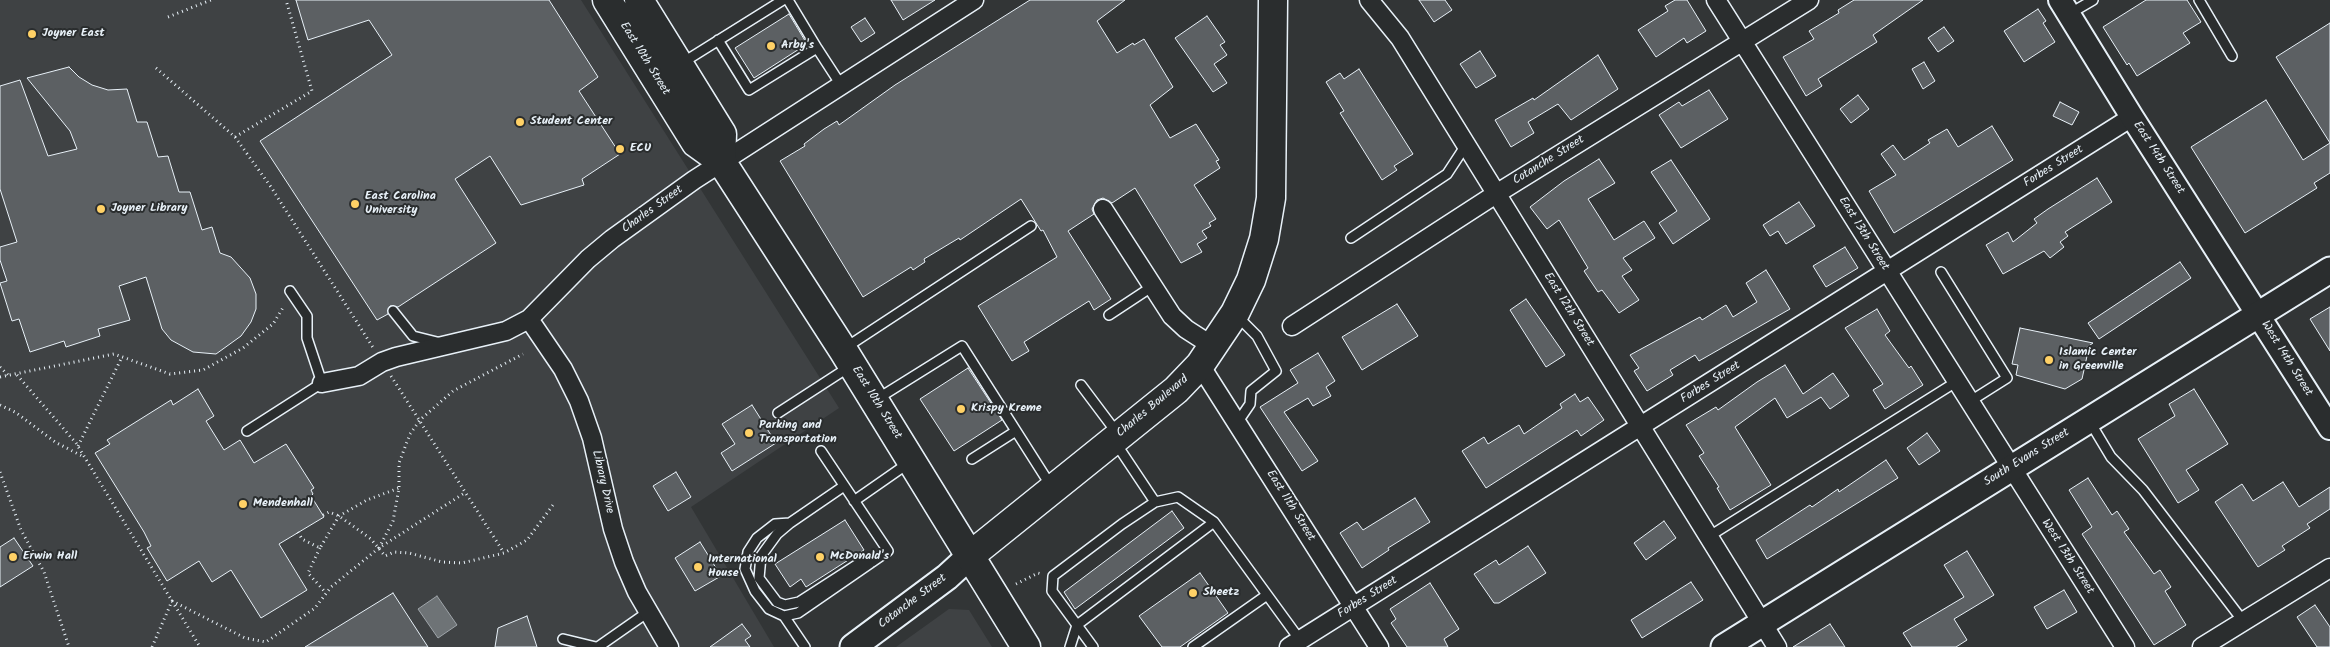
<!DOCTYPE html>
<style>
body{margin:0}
canvas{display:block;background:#323536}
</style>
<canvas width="2330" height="647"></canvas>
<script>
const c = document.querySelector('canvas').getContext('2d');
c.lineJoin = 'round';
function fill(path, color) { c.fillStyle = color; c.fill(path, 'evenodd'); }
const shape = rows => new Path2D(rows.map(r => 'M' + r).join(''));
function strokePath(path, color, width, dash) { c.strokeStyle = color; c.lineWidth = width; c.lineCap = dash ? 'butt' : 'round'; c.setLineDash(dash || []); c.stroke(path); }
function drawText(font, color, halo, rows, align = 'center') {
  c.font = font + ' Kalam,sans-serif'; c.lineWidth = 4; c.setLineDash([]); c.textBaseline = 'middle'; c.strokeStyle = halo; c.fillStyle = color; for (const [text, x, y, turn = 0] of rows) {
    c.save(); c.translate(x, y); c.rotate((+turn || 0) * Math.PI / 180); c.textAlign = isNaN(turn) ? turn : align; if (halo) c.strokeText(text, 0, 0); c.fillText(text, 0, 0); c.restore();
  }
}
fill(shape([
 [0,0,581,0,839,408,691,507,774,647,0,647],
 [949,609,969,610,992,647,896,647]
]), '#3f4244');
const water = shape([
 [437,596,457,625,438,638,418,609,437,596]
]);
fill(water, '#6e7376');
strokePath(water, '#9fa5aa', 1);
const building = shape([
 [296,0,549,0,598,77,579,91,620,154,582,179,584,185,521,205,490,156,455,179,496,243,398,307,390,306,388,314,377,320,260,141,392,55,369,20,308,40,296,0],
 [891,0,935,0,903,20,891,0],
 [1030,0,1125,0,1097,21,1117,53,1133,43,1134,45,1144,39,1173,87,1150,105,1170,138,1196,124,1219,160,1216,161,1220,168,1194,185,1216,219,1209,223,1211,226,1202,231,1207,238,1197,244,1202,252,1181,263,1135,188,1112,203,1103,198,1097,200,1092,209,1094,214,1068,231,1111,299,1094,310,1089,301,1024,342,1029,351,1012,361,978,306,1057,257,1043,230,1041,231,1021,199,960,240,959,238,924,259,925,262,913,270,911,267,863,297,780,161,805,146,804,144,824,129,837,121,839,125,895,85,1030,0],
 [1419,0,1445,0,1452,10,1434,22,1419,0],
 [1675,0,1687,0,1706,31,1687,43,1684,38,1656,57,1638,30,1668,11,1665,6,1675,0],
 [1854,0,1923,0,1873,35,1877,42,1818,79,1822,86,1806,96,1783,57,1814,39,1809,31,1839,13,1838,10,1854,0],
 [2146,0,2187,0,2201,22,2183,33,2190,43,2137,76,2129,63,2127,65,2103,27,2146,0],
 [2038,9,2046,21,2043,23,2055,42,2024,62,2004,31,2038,9],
 [789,14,807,44,754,78,735,48,789,14],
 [1207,16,1225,42,1220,45,1227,55,1214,64,1227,83,1213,92,1175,38,1207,16],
 [865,18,875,33,861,42,851,27,865,18],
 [2330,23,2330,143,2276,57,2330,23],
 [1944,27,1954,41,1938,52,1928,38,1944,27],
 [1480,51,1496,76,1476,88,1460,64,1480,51],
 [1598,55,1618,89,1571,120,1558,104,1528,122,1534,133,1511,147,1495,120,1533,98,1534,100,1598,55],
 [1924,62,1935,81,1923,89,1912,69,1924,62],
 [69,67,79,77,92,85,108,90,127,89,137,122,147,122,158,157,168,156,179,192,190,192,202,230,212,227,220,253,231,257,250,278,256,294,256,309,251,322,241,336,216,354,193,352,171,340,162,329,146,277,119,286,130,320,98,329,100,336,66,347,64,341,30,352,19,319,12,321,0,283,7,281,0,260,0,247,17,242,0,189,0,86,20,80,48,156,77,149,70,131,27,78,69,67],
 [1359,69,1413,154,1394,166,1397,170,1382,180,1340,113,1344,111,1326,82,1340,73,1344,79,1359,69],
 [1709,90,1728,119,1681,148,1659,115,1679,102,1682,106,1709,90],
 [1858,95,1869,109,1851,123,1840,109,1858,95],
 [2266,100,2303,160,2330,143,2330,173,2314,183,2317,188,2245,233,2191,147,2266,100],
 [2060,102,2079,112,2072,125,2053,116,2060,102],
 [1992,126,2013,160,1894,233,1869,191,1896,175,1881,154,1893,145,1904,160,1930,143,1928,140,1947,129,1958,147,1992,126],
 [1599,159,1615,183,1588,199,1614,240,1644,221,1655,238,1623,258,1632,270,1622,276,1639,300,1619,313,1602,290,1598,292,1584,271,1588,268,1559,220,1547,229,1530,207,1564,181,1599,159],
 [1671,160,1710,219,1673,244,1659,223,1677,211,1651,172,1671,160],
 [2097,178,2112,202,2065,232,2068,236,2060,242,2064,247,2050,258,2044,251,2003,274,1986,245,2008,232,2013,242,2037,223,2034,219,2048,209,2097,178],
 [1799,202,1815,226,1786,244,1778,231,1770,236,1763,225,1799,202],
 [1845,247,1858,268,1826,287,1813,266,1845,247],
 [2180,262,2191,278,2099,339,2088,323,2180,262],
 [1766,270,1790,309,1699,361,1695,355,1670,370,1673,375,1647,391,1634,371,1639,368,1630,355,1700,317,1702,320,1726,305,1733,317,1757,302,1746,283,1766,270],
 [1526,299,1565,355,1546,367,1510,310,1526,299],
 [1397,304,1418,336,1362,370,1342,337,1397,304],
 [2330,307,2330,351,2310,319,2330,307],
 [1877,309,1890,331,1885,335,1909,368,1911,366,1923,385,1885,409,1873,390,1883,384,1845,328,1877,309],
 [2020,328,2093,343,2083,350,2087,356,2082,379,2065,389,2016,375,2018,365,2012,364,2020,328],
 [1318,353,1335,381,1326,387,1331,396,1313,406,1308,398,1284,412,1318,461,1302,471,1260,407,1298,383,1290,370,1318,353],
 [1785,365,1803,394,1833,373,1849,396,1830,409,1821,397,1787,418,1775,398,1735,427,1771,485,1730,510,1717,488,1719,487,1699,456,1704,453,1686,425,1716,407,1718,410,1757,382,1785,365],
 [968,368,1002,420,954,451,920,399,968,368],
 [198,389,214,416,206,421,224,450,240,440,254,463,286,444,314,488,311,490,313,494,311,496,324,517,279,544,307,590,261,618,231,570,212,582,199,561,167,581,147,548,151,546,144,532,95,453,110,444,107,440,171,400,173,405,198,389],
 [2194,389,2228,444,2186,470,2199,490,2178,503,2138,439,2175,416,2169,404,2194,389],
 [1575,394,1580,402,1588,397,1604,420,1581,436,1577,430,1486,488,1462,451,1484,437,1488,444,1519,425,1524,434,1562,408,1560,404,1575,394],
 [752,405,776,443,732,471,721,453,735,444,722,424,752,405],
 [1927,433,1940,451,1919,465,1907,448,1927,433],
 [1886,460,1898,478,1767,559,1756,540,1810,505,1812,507,1838,489,1839,492,1886,460],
 [676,472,691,497,668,511,653,486,676,472],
 [2088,478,2112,515,2117,511,2129,529,2124,532,2154,574,2160,570,2171,587,2165,591,2186,625,2154,645,2082,534,2092,527,2069,490,2088,478],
 [2283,482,2299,507,2330,487,2330,509,2307,524,2310,528,2282,546,2285,550,2258,567,2215,502,2242,484,2253,501,2283,482],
 [1415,498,1430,522,1388,548,1389,550,1362,568,1340,533,1357,522,1363,530,1415,498],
 [1172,511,1184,528,1075,609,1064,592,1172,511],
 [845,520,864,550,806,587,801,579,790,587,775,564,845,520],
 [1664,521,1676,538,1646,560,1634,543,1664,521],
 [14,538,33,566,0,587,0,547,14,538],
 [700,542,721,576,695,591,675,558,700,542],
 [1528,546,1546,573,1499,603,1494,603,1474,574,1496,560,1499,565,1528,546],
 [1967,551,1994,595,1954,619,1967,640,1956,647,1912,647,1903,633,1964,597,1944,565,1967,551],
 [1200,573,1228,613,1180,647,1162,647,1139,616,1200,573],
 [1691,582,1703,600,1642,638,1631,620,1691,582],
 [1430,583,1459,629,1444,639,1448,647,1407,647,1391,623,1396,619,1390,609,1430,583],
 [2064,590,2077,612,2047,629,2034,607,2064,590],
 [393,593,428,647,305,647,393,593],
 [2315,605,2330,627,2330,647,2317,647,2297,617,2315,605],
 [527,616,537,647,495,647,498,628,527,616],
 [742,624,751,636,745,640,750,647,710,647,742,624],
 [1830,624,1845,647,1793,647,1830,624]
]);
fill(building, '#5c6063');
strokePath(building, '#e8f1f8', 1);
const service = shape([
 [2199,0,2232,56],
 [2069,14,2093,0],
 [718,40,749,90,817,48,788,0],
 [817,48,841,85],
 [682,63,783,0],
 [1351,238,1447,174,1466,145],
 [1941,272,2007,378,1969,402],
 [393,311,413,336,441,343],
 [1109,315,1153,286],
 [1236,315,1257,336,1276,371,1251,391,1250,404,1237,423],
 [845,348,1031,226],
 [1081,385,1117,433],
 [877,399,962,346,1051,486],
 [778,413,849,367],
 [2090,422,2111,457,2143,490,2243,621],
 [247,431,322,383,307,338,307,316,290,291],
 [1115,442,1155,502,1178,497,1214,522,1300,640],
 [972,459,1016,431],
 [844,486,790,523,777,534,761,556,759,578,777,602,785,605,799,602,858,564,872,562],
 [854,501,910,462],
 [790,523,775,524,757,538,748,552,745,569,755,591,769,609,784,616,798,613,888,551,821,451],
 [1708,537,1956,382],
 [784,616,805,647],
 [563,639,596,647],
 [598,647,648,612],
 [1070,647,1077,625,1214,522],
 [1093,647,1052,591,1053,576,1122,524,1155,502],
 [1193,647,1267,595]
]);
const minor = shape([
 [1369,0,1400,38,1777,647],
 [1716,0,2125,647],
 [1103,209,1172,316,1186,329,1214,347],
 [529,319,563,369,579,401,592,438,613,529,624,562,637,592,669,647],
 [1292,326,1496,194,1809,0],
 [1200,365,1379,647],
 [322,383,359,376,382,362,396,357,506,331,529,319,588,259,612,239,694,180,974,0],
 [1289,647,2132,117],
 [2202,647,2330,568]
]);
const tertiary = shape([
 [2060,0,2132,117,2330,428]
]);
const secondary = shape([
 [853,647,947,577,971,555],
 [1724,647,2330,270]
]);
const primary = shape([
 [607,0,696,143,721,161,843,350,1026,647],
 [639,0,722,134,721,161],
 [971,555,1176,390,1200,365,1235,313,1251,280,1264,239,1271,198,1273,0]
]);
strokePath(service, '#e8f1f8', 12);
strokePath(minor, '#e8f1f8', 21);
strokePath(tertiary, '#e8f1f8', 26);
strokePath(secondary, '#e8f1f8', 29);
strokePath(primary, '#e8f1f8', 31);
strokePath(shape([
 [168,17,211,0],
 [156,68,235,137,312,91,286,0],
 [235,137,271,187,374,349],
 [0,367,8,375],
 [17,375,76,443,200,647],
 [391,376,504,553],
 [0,377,114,354,170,374,203,370,243,348,273,324,284,306],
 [0,405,15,412,55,442,84,457],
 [78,446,122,357],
 [0,472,21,530,44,572,69,647],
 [323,515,329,512,339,516,371,539,385,556,394,552,409,553,442,562,462,563,504,553,527,540,553,505],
 [298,532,302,539,320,548,339,516,367,500,399,488],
 [320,548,308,573,326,593],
 [379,548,393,521,399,488,399,463,410,434,420,420,453,391,523,354],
 [1016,584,1038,573,1042,574],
 [152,647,172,601,245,638,266,642,315,608,331,587,379,548,466,492]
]), '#e8f1f8', 3, [1, 4]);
strokePath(service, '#2a2d2e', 9);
strokePath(minor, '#2a2d2e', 18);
strokePath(tertiary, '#2a2d2e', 22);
strokePath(secondary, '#2a2d2e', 25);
strokePath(primary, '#2a2d2e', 28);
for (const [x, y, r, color] of [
 [32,34,5,"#ffd166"],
 [771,46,5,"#ffd166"],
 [520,122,5,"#ffd166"],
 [620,149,5,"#ffd166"],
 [355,204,5,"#ffd166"],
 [101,209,5,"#ffd166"],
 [2049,360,5,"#ffd166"],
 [961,409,5,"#ffd166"],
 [749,433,5,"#ffd166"],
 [243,504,5,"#ffd166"],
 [13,557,5,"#ffd166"],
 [820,557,5,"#ffd166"],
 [698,567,5,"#ffd166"],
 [1193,593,5,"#ffd166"]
]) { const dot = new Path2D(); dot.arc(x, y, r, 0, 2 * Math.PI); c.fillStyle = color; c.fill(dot); strokePath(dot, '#2a2d2e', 2); }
drawText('bold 12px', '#e8f1f8', '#2a2d2e', [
 ["Joyner East",42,34],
 ["Arby's",781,46],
 ["Student Center",530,122],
 ["ECU",630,149],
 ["East Carolina",365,197],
 ["University",365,211],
 ["Joyner Library",111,209],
 ["Islamic Center",2059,353],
 ["in Greenville",2059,367],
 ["Krispy Kreme",971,409],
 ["Parking and",759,426],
 ["Transportation",759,440],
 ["Mendenhall",253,504],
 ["Erwin Hall",23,557],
 ["McDonald's",830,557],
 ["International",708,560],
 ["House",708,574],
 ["Sheetz",1203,593]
], 'left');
drawText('12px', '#e8f1f8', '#2a2d2e', [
 ["East 10th Street",644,59,58],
 ["East 14th Street",2158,158,57],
 ["Cotanche Street",1549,161,-32],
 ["Forbes Street",2054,167,-32],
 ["Charles Street",653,210,-36],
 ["East 13th Street",1863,234,58],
 ["East 12th Street",1568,310,58],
 ["West 14th Street",2286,359,58],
 ["Forbes Street",1711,383,-32],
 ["East 10th Street",876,403,58],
 ["Charles Boulevard",1153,407,-40],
 ["South Evans Street",2027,458,-32],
 ["Library Drive",602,482,77],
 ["East 11th Street",1290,506,58],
 ["West 13th Street",2067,557,57],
 ["Forbes Street",1368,598,-32],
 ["Cotanche Street",913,602,-37]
]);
</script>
